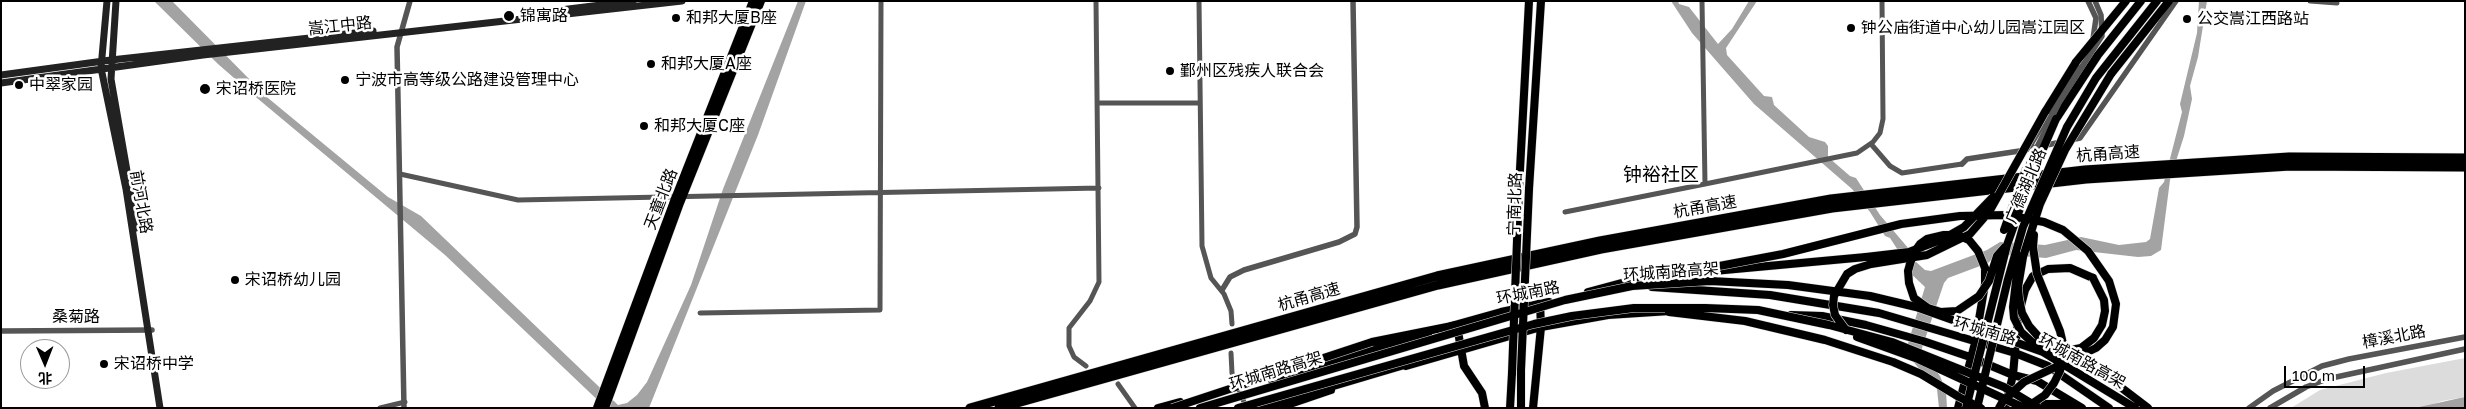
<!DOCTYPE html>
<meta charset="utf-8">
<style>
body{margin:0}
#map{position:relative;width:2466px;height:409px;overflow:hidden;background:#fff;font-family:"Golos Text","Noto Sans SC",sans-serif}
canvas{display:block}
.frame{position:absolute;inset:0;border:2px solid #000;pointer-events:none}
.north{position:absolute;left:20px;top:339px;width:50px;height:50px;box-sizing:border-box;background:#fff;border:1px solid #999;border-radius:50%;rotate:179deg;font-size:14px;font-weight:700;line-height:20px;text-align:center;color:#000}
.north::after{content:'';display:block;margin:auto;width:18px;height:22px;background:#000;clip-path:polygon(50% 0,100% 100%,50% 72%,0 100%)}
.scale{position:absolute;left:2284px;top:366px;width:81px;height:22px;box-sizing:border-box;border:2px solid #000;border-top:0;padding-left:6px;font-size:15px;line-height:18px;white-space:nowrap;color:#000;-webkit-text-stroke:4px #fff;paint-order:stroke}
</style>
<div id="map">
<canvas width="2466" height="409"></canvas>
<div class="frame"></div>
<div class="north">北</div>
<div class="scale">100 m</div>
</div>
<script>
const c = document.querySelector('canvas').getContext('2d');
c.lineJoin = 'round';
function fill(path, color) { c.fillStyle = color; c.fill(path, 'evenodd'); }
const shape = rows => new Path2D(rows.map(r => 'M' + r).join(''));
function strokePath(path, color, width, dash) { c.strokeStyle = color; c.lineWidth = width; c.lineCap = dash ? 'butt' : 'round'; c.setLineDash(dash || []); c.stroke(path); }
function drawText(font, color, halo, rows, align = 'center') {
  c.font = font + ' "Golos Text","Noto Sans SC",sans-serif'; c.lineWidth = 5; c.setLineDash([]); c.textBaseline = 'middle'; c.strokeStyle = halo; c.fillStyle = color; for (const [text, x, y, turn = 0] of rows) {
    c.save(); c.translate(x, y); c.rotate((+turn || 0) * Math.PI / 180); c.textAlign = isNaN(turn) ? turn : align; if (halo) c.strokeText(text, 0, 0); c.fillText(text, 0, 0); c.restore();
  }
}
fill(shape([
 [2465,358,2465,397,2442,401,2423,408,2291,408,2320,390,2386,373]
]), '#dcdcdc');
fill(shape([
 [154,1,172,1,268,98,388,197,421,216,618,405,627,403,637,395,647,382,691,285,723,189,798,1,806,1,758,135,649,408,606,408,445,255,257,98,218,64],
 [1671,1,1678,1,1679,4,1689,7,1718,44,1732,29,1749,1,1757,1,1726,48,1727,55,1764,96,1772,97,1774,105,1809,137,1825,142,1828,146,1828,157,1850,176,1856,178,1880,215,1909,249,1915,261,1925,270,1931,271,1987,250,2000,242,2045,245,2081,237,2119,245,2146,242,2150,239,2159,188,2164,182,2182,112,2180,104,2197,33,2199,1,2207,1,2198,57,2190,86,2192,99,2184,136,2170,180,2161,250,2151,256,2138,257,2076,250,2046,258,1997,254,1988,263,1948,278,1944,283,1922,348,1922,352,1940,376,1946,391,1947,408,1939,408,1937,389,1910,358,1906,350,1925,287,1905,268,1905,261,1890,238,1885,236,1870,212,1852,189,1754,104,1692,33],
 [2465,397,2465,408,2415,408,2460,398]
]), '#a3a3a3');
const primary = shape([
 [2056,119,2098,55,2141,1],
 [2067,127,2096,78,2157,1],
 [1519,188,1529,1],
 [1529,189,1541,1],
 [1652,287,1770,295,1879,313,2015,353,2048,366,2109,408],
 [1791,315,1822,316,1866,325,1923,341,1970,357,2013,375,2037,381,2082,408],
 [1451,326,1501,312,1549,302],
 [1457,326,1464,366,1482,393,1485,408],
 [1406,366,1541,327,1608,315,1670,311],
 [1271,379,1428,334],
 [2029,404,2065,404,2075,407],
 [597,408,673,204,753,1],
 [605,408,680,203,761,1],
 [1158,408,1180,402],
 [1278,408,1331,390],
 [1510,408,1512,373],
 [1521,408,1521,370],
 [1533,408,1541,327,1540,303],
 [1958,408,1975,343,1985,284,1985,268],
 [2005,408,2013,375,2018,317,2025,290,2033,276,2048,269,2070,268,2093,278]
]);
const trunk = shape([
 [2111,74,2169,1],
 [2045,112,2076,62],
 [1703,272,1866,257],
 [1588,292,1640,278,1682,274],
 [1372,342,1457,325],
 [1259,408,1411,363]
]);
const motorway = shape([
 [970,408,1437,276,1600,241,1831,199,2085,170,2289,157,2465,158],
 [999,408,1438,285,1601,249,1832,208,2086,179,2290,166,2465,167]
]);
strokePath(primary, '#dbdbdb', 9);
strokePath(trunk, '#dbdbdb', 9);
strokePath(motorway, '#dbdbdb', 10);
strokePath(shape([
 [1199,1,1202,246,1211,278,1224,294,1231,311,1232,324],
 [2310,1,2337,3],
 [1098,103,1200,103],
 [1871,144,1890,166,1902,173,1962,164],
 [400,174,518,200,1099,188],
 [1705,184,1857,153,1873,142,1880,133,1883,119,1882,1],
 [1565,212,1705,184,1702,1],
 [700,313,880,310,881,1],
 [1231,353,1232,373,1246,407],
 [1086,366,1074,357,1069,346,1069,328,1090,301,1099,282,1096,1],
 [1118,384,1135,408],
 [380,408,405,402]
]), '#555', 5);
strokePath(shape([
 [2088,1,2096,18,2093,39],
 [2086,54,2028,149,2080,138,2176,1],
 [1962,164,1967,159,2026,150],
 [1222,290,1230,277,1244,270,1339,242,1355,234,1357,227,1353,1],
 [1,331,152,330],
 [404,408,397,47,410,1],
 [2249,408,2273,391,2322,366,2349,359,2465,337],
 [2270,408,2306,387,2327,379,2465,349]
]), '#555', 5.5);
strokePath(shape([
 [107,1,101,68,126,189,160,408],
 [116,1,111,79,137,228],
 [528,14,633,1],
 [1,75,111,60,373,31],
 [1,83,203,55,682,1]
]), '#222', 7);
strokePath(primary, '#000', 8);
strokePath(trunk, '#000', 8);
strokePath(motorway, '#000', 9);
const primaryBridge = shape([
 [2004,230,2026,169],
 [2019,256,2013,307,2014,318,2021,332,2032,342,2056,353,2081,348,2094,338,2102,325,2105,311,2104,300,2093,278],
 [1985,268,1978,251,1969,240,1958,235,1944,235,1927,239,1920,244,1913,254,1908,271,1909,283,1914,298,1928,308,1941,312,1957,311,1979,296,1989,281,1997,256,2005,247],
 [1521,370,1529,189],
 [1512,373,1519,188],
 [1966,408,2007,245,2033,172,2056,119],
 [1977,408,2008,279,2023,227,2067,127]
]);
const trunkBridge = shape([
 [2076,62,2126,1],
 [2111,74,2065,150,2040,204,2023,257,2018,287,2019,298,2022,313,2029,326,2045,344,2106,376,2148,408],
 [1866,257,1909,252,1943,239,1964,227,1993,197],
 [1677,274,1783,254,1901,224,1960,216,2006,215,2044,222,2063,230,2088,251,2109,281,2116,304,2113,327,2105,340,2096,348,2024,382,2003,401,1999,408],
 [1669,312,1745,321,1825,340,1893,362,1921,374,1959,397,1981,408],
 [1846,330,1835,315,1833,305,1834,296,1847,274,1855,269,1871,264,1927,255,1970,234,1989,212,2045,112],
 [1857,337,1918,359,2024,408],
 [2030,405,2045,395,2054,383,2060,371,2064,348,2060,331,2037,274,2033,247,2034,235],
 [1172,408,1372,342],
 [1200,408,1565,300,1632,286,1710,281,1788,285,1870,296,1916,307,2043,352,2135,408],
 [1238,408,1534,324,1572,316,1634,308,1705,308,1758,310,1829,325,1892,342,2004,387,2039,408]
]);
strokePath(primaryBridge, '#dbdbdb', 9, []);
strokePath(trunkBridge, '#dbdbdb', 9, []);
strokePath(shape([
 [2026,169,2059,103,2102,36,2101,15,2095,1]
]), '#555', 5.5);
strokePath(primaryBridge, '#000', 8);
strokePath(trunkBridge, '#000', 8);
for (const [x, y, r, color] of [
 [509,16,6,"#000"],
 [676,18,5,"#000"],
 [2187,19,5,"#000"],
 [1851,28,5,"#000"],
 [651,64,5,"#000"],
 [1170,71,5,"#000"],
 [345,80,5,"#000"],
 [19,85,5,"#000"],
 [205,89,6,"#000"],
 [644,126,5,"#000"],
 [235,280,5,"#000"],
 [104,364,5,"#000"]
]) { const dot = new Path2D(); dot.arc(x, y, r, 0, 2 * Math.PI); c.fillStyle = color; c.fill(dot); strokePath(dot, '#fff', 2); }
drawText('16px', '#000', '#fff', [
 ["锦寓路",520,16],
 ["和邦大厦B座",686,18],
 ["公交嵩江西路站",2197,19],
 ["钟公庙街道中心幼儿园嵩江园区",1861,28],
 ["和邦大厦A座",661,64],
 ["鄞州区残疾人联合会",1180,71],
 ["宁波市高等级公路建设管理中心",355,80],
 ["中翠家园",29,85],
 ["宋诏桥医院",216,89],
 ["和邦大厦C座",654,126],
 ["宋诏桥幼儿园",245,280],
 ["宋诏桥中学",114,364]
], 'left');
drawText('16px', '#000', '#fff', [
 ["嵩江中路",340,26,-6],
 ["杭甬高速",2108,154,-4],
 ["广德湖北路",2026,186,-67],
 ["天童北路",661,199,-69],
 ["前河北路",141,202,80],
 ["宁南北路",1515,204,-88],
 ["杭甬高速",1705,207,-10],
 ["环城南路高架",1671,272,-4],
 ["环城南路",1528,293,-11],
 ["杭甬高速",1309,297,-16],
 ["桑菊路",76,317],
 ["环城南路",1985,331,16],
 ["樟溪北路",2394,337,-11],
 ["环城南路高架",2082,361,29],
 ["环城南路高架",1276,371,-17]
]);
drawText('19px', '#000', '#fff', [
 ["钟裕社区",1661,175]
]);
</script>
